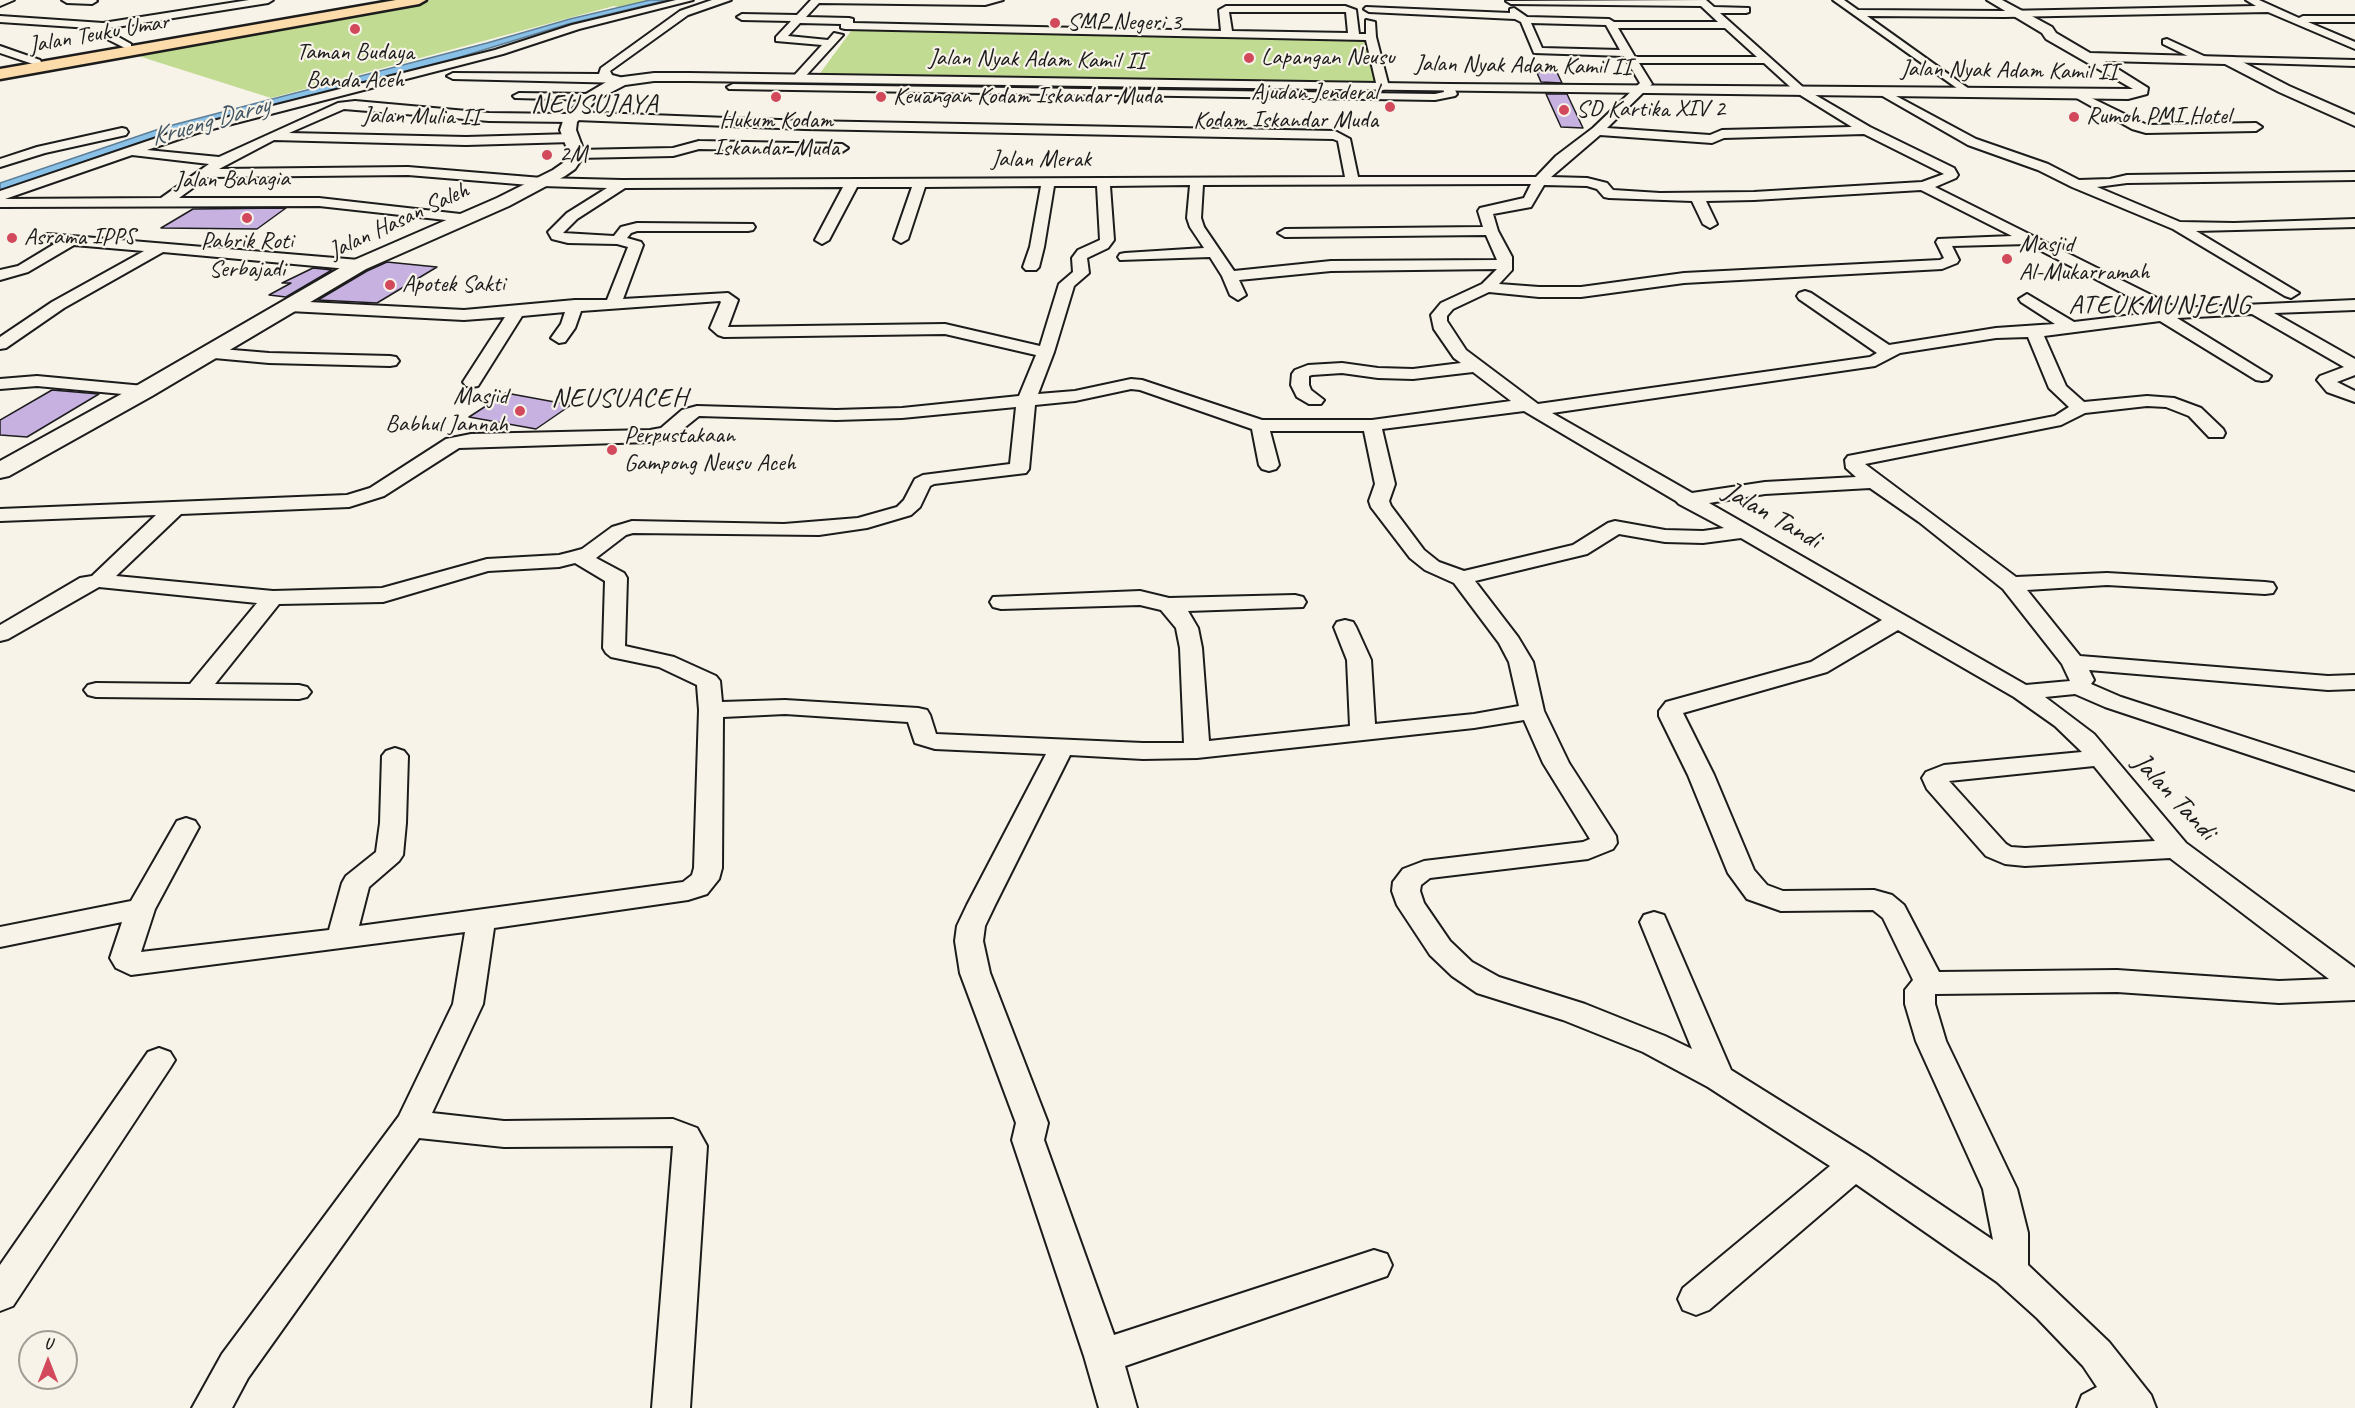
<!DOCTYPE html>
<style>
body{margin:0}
#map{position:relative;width:2355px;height:1408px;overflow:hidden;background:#f7f3e8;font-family:Caveat,sans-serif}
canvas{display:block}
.north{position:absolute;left:18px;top:1330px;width:60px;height:60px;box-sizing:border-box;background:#f7f3e8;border:2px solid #9f9d96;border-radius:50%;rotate:0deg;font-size:16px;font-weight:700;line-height:24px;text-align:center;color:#1c1c1c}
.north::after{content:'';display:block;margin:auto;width:21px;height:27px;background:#d1495b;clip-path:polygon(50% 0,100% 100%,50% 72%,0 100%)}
</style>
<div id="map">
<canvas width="2355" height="1408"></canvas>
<div class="north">U</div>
</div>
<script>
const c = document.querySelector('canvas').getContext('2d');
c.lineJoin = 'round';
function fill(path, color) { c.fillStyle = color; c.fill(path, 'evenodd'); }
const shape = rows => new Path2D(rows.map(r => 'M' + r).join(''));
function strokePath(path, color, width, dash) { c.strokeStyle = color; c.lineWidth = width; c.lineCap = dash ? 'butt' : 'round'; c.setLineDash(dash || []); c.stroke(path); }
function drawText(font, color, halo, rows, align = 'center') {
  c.font = font + ' Caveat,sans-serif'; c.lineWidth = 4.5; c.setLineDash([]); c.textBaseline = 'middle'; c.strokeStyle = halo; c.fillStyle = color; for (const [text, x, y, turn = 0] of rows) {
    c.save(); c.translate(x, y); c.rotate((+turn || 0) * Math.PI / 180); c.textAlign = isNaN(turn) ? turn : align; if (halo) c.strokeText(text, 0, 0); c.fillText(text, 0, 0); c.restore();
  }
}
fill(shape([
 [431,0,650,0,619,7,614,6,271,98,132,54],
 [854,27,1374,37,1381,84,818,76]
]), '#c2db92');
const water = shape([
 [650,0,668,0,568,24,457,58,183,128,0,190,0,183,165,127,487,43,570,19,650,0]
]);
fill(water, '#89c0e7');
strokePath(water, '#5d7e96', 1.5);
const building = shape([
 [1554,66,1562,83,1541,82,1537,73,1554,66],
 [1546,94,1567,94,1583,128,1561,127,1546,94],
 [286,208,257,229,161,228,193,209,286,208],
 [387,262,437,267,377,303,318,300,367,271,387,262],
 [313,268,332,270,286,297,269,295,291,283,282,283,313,268],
 [52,390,99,394,27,437,0,435,0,420,52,390],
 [506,393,571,405,536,429,469,417,506,393]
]);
fill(building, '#c7b1e1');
strokePath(building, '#1c1c1c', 1.5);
const minor = shape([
 [0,0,14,0,0,6,0,0],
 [62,0,96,0,97,1,92,4,67,3,62,0],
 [249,0,273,0,268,3,104,29,131,44,131,48,127,49,91,31,90,28,0,22,0,16,103,23,249,0],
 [676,0,693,0,579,29,503,54,197,133,147,150,219,157,338,103,355,101,489,113,568,114,573,112,805,121,1335,131,1350,139,1358,177,1536,177,1556,156,1593,128,1640,83,1624,56,1534,53,1521,22,1515,19,1369,12,1364,9,1366,7,1510,13,1510,9,1514,8,1527,17,1609,19,1614,22,1718,22,1701,6,1511,4,1506,1,1706,0,1714,7,1749,8,1749,12,1746,13,1720,13,1805,89,1870,127,1954,168,1958,175,1956,178,1935,187,2177,308,2355,300,2355,310,2274,313,2355,359,2355,375,2337,382,2355,391,2355,402,2327,392,2317,380,2320,376,2344,367,2252,314,2177,318,2271,376,2268,380,2262,381,2256,380,2160,321,2044,336,2066,386,2084,402,2147,396,2174,398,2201,408,2223,429,2225,433,2223,437,2209,437,2189,416,2166,407,2147,406,2085,413,2061,425,1865,464,2016,577,2107,573,2265,582,2273,583,2276,588,2273,593,2265,594,2107,585,2027,590,2080,656,2328,676,2355,675,2355,689,2328,690,2089,670,2094,680,2091,684,2121,697,2355,773,2355,790,2105,707,2075,694,2045,697,2094,734,2186,843,2355,968,2355,1000,2279,1003,2117,992,1935,994,1935,1004,1946,1041,2017,1189,2028,1233,2028,1265,2109,1342,2151,1395,2156,1408,2077,1408,2082,1395,2097,1387,2083,1366,2037,1318,1997,1282,1856,1184,1709,1310,1696,1315,1683,1310,1678,1299,1683,1288,1830,1166,1708,1087,1643,1052,1563,1020,1477,993,1452,976,1430,955,1397,905,1392,891,1393,882,1403,869,1424,861,1583,842,1590,839,1543,763,1524,720,1474,728,1197,758,1143,759,1070,755,995,905,985,926,983,941,990,973,1048,1123,1044,1140,1114,1335,1374,1250,1387,1254,1392,1265,1387,1276,1125,1366,1137,1408,1099,1408,1084,1356,1012,1140,1016,1123,960,973,955,941,957,926,967,905,1046,754,935,749,915,743,908,722,785,714,723,717,722,868,719,879,707,894,688,900,494,928,483,1004,432,1113,504,1121,673,1119,697,1128,707,1146,690,1408,652,1408,673,1146,504,1147,419,1138,248,1378,232,1408,192,1408,222,1354,399,1116,453,1004,465,932,131,975,116,968,110,958,122,922,0,947,0,927,131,901,177,821,186,818,195,821,199,827,155,909,141,952,329,930,342,883,346,876,376,852,380,823,382,756,386,751,395,748,404,751,408,756,406,823,403,855,399,861,369,887,359,926,683,882,692,875,694,868,699,710,697,685,659,667,611,657,606,653,603,648,605,581,575,563,559,567,488,571,383,602,279,604,215,684,299,685,307,687,311,692,307,697,299,699,96,697,88,695,84,690,88,685,96,683,190,684,257,603,99,587,8,639,0,641,0,625,80,578,92,576,156,515,0,521,0,509,347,495,370,488,446,439,471,434,650,430,661,428,682,410,697,406,836,410,902,408,1019,396,1036,355,945,334,724,337,718,335,710,328,721,302,720,301,581,311,575,328,565,342,559,343,551,338,561,324,565,312,522,316,478,386,472,387,466,386,463,382,505,317,464,320,289,311,281,306,289,301,464,310,575,300,607,300,628,247,617,244,568,243,552,239,548,232,567,213,607,188,542,186,408,175,208,177,179,198,319,198,469,215,471,218,464,222,319,206,0,207,0,191,189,127,495,50,572,25,676,0],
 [1531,23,1606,25,1620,50,1542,48,1531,23],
 [1618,28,1725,28,1757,57,1635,57,1618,28],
 [1639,63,1764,63,1797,93,1852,127,1722,130,1710,135,1607,128,1652,84,1639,63],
 [344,109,489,121,571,122,576,120,805,129,1333,139,1338,141,1345,177,622,180,542,178,408,167,219,169,274,140,466,145,572,142,578,138,572,134,466,137,289,133,344,109],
 [1864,134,1944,174,1922,182,1754,192,1660,193,1613,190,1607,183,1587,178,1551,177,1600,135,1712,143,1724,138,1864,134],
 [132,155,209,164,161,198,5,199,132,155],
 [1515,184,1531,184,1524,198,1480,208,1478,211,1483,227,1285,229,1278,233,1285,237,1486,235,1497,260,1331,261,1234,271,1204,227,1201,218,1203,185,1515,184],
 [1190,185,1187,218,1190,227,1204,248,1125,253,1120,254,1118,257,1120,260,1210,257,1222,276,1230,295,1238,300,1246,295,1239,280,1331,271,1497,269,1482,284,1441,303,1431,315,1434,329,1454,358,1461,363,1413,369,1378,368,1342,363,1308,365,1295,370,1292,374,1291,385,1297,397,1309,404,1321,404,1324,400,1311,390,1309,385,1309,376,1312,375,1342,373,1378,378,1413,379,1473,372,1511,401,1372,420,1262,420,1142,380,1131,379,1075,391,1038,394,1054,352,1074,286,1089,273,1087,258,1108,248,1114,240,1110,186,1190,185],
 [1544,185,1587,186,1597,189,1604,197,1609,198,1692,201,1703,224,1710,228,1717,224,1706,201,1754,200,1921,190,2012,236,1938,239,1936,242,1944,258,1940,260,1684,273,1581,287,1539,287,1499,284,1512,270,1512,257,1498,231,1493,214,1531,207,1544,185],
 [1041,186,1030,247,1023,267,1026,270,1036,270,1039,267,1044,247,1054,186,1097,186,1100,240,1078,250,1072,258,1073,272,1059,284,1040,346,945,324,728,327,738,300,728,293,623,299,643,245,641,242,627,238,631,233,637,231,748,231,753,230,755,227,753,224,637,223,621,227,614,236,563,233,577,219,625,188,843,187,815,240,822,244,829,240,857,187,912,187,894,239,901,243,908,239,925,187,1041,186],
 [2028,244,2159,312,2074,322,2027,294,2019,299,2021,302,2055,324,1996,328,1889,345,1811,293,1805,291,1799,293,1797,296,1799,299,1877,353,1870,357,1538,404,1466,350,1447,321,1447,316,1453,309,1489,292,1539,297,1581,297,1684,283,1942,269,1957,263,1959,260,1952,246,2028,244],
 [2028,337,2049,388,2069,407,2055,416,1848,456,1845,460,1846,468,1856,477,1765,482,1692,493,1552,413,1875,366,1900,353,1996,338,2028,337],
 [1131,389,1140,390,1252,429,1259,465,1262,469,1269,471,1276,469,1279,465,1270,431,1364,431,1375,484,1369,501,1371,507,1410,558,1425,570,1454,583,1499,643,1509,662,1519,706,1474,714,1375,724,1371,660,1356,627,1353,622,1345,620,1337,622,1334,627,1347,660,1350,726,1209,741,1202,648,1198,628,1188,611,1303,607,1306,602,1303,597,1295,595,1169,598,1140,591,993,597,990,602,993,607,1001,609,1140,605,1161,610,1176,628,1180,648,1184,743,1143,743,936,734,930,715,927,710,918,708,785,700,722,702,720,681,716,676,674,657,625,646,627,578,624,573,596,558,626,535,633,533,819,535,867,528,911,515,920,507,930,486,934,484,1026,473,1029,469,1035,405,1075,401,1131,389],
 [1016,407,1010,464,923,475,915,479,904,500,897,507,858,518,784,524,632,521,612,527,582,549,571,552,559,555,487,559,382,588,273,591,116,576,181,514,349,507,384,496,459,448,650,442,674,436,699,416,836,420,902,418,1016,407],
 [1524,411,1676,501,1679,504,1724,528,1703,531,1665,530,1615,521,1608,523,1573,545,1464,571,1439,562,1424,550,1391,506,1389,501,1395,484,1382,429,1524,411],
 [1870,488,1919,522,2003,589,2062,664,2070,681,2026,685,1709,503,1765,494,1870,488],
 [1619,534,1665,542,1703,543,1741,538,1882,620,1811,662,1666,702,1659,711,1659,716,1688,775,1728,873,1747,899,1781,911,1873,910,1883,918,1913,980,1905,990,1905,1004,1916,1041,1983,1189,1993,1240,1867,1155,1731,1070,1664,915,1654,912,1644,915,1640,922,1692,1049,1665,1036,1585,1004,1499,977,1472,962,1450,941,1424,903,1420,891,1421,885,1430,878,1588,859,1613,849,1617,843,1616,836,1569,763,1544,711,1533,662,1518,637,1475,581,1587,554,1619,534],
 [1898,630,2014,697,2055,726,2082,752,1944,765,1926,772,1922,778,1927,789,1986,856,2005,864,2025,866,2170,858,2329,979,2279,981,2117,970,1939,972,1904,905,1892,895,1874,890,1783,891,1767,885,1754,870,1714,775,1683,713,1827,672,1898,630],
 [2094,766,2155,841,2025,848,2011,847,2006,844,1949,781,2094,766],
 [712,0,731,0,688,15,610,71,612,75,627,79,627,83,453,79,447,76,453,73,599,74,601,68,680,11,712,0],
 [811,0,1003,0,985,5,819,3,806,17,849,18,853,19,853,23,1221,31,1219,10,1226,6,1345,6,1356,10,1359,34,1366,34,1366,20,1375,22,1376,37,1389,87,1383,90,1377,87,1366,40,845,29,841,28,841,24,800,23,788,36,828,40,834,33,843,35,801,81,797,82,791,79,822,45,776,41,776,37,791,21,742,20,737,17,742,14,797,15,811,0],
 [1229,12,1346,12,1348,33,1232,31,1229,12],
 [1833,0,1844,0,1858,10,2004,11,2256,6,2246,0,2259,0,2299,18,2303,16,2355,16,2355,22,2308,22,2355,42,2355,49,2268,12,2004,17,1867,16,1972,91,1974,93,1968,96,1833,0],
 [2167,39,2206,57,2207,59,2202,62,2198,61,2163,44,2163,40,2167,39],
 [0,46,40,60,41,62,36,65,0,53,0,46],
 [2228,57,2355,60,2355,66,2224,62,2223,60,2228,57],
 [733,84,1435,94,1444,92,1443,88,1449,85,1453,86,1457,94,1455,96,1435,100,729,89,727,87,733,84],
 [1883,89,1976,139,2048,164,2079,180,2110,179,2127,175,2355,172,2355,180,2127,183,2097,187,2180,222,2234,223,2355,219,2355,227,2196,231,2299,293,2291,298,2285,296,2173,229,2072,187,2038,170,1968,145,1879,94,1879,90,1883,89],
 [2077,91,2147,125,2256,123,2262,127,2256,131,2146,133,2132,129,2073,96,2071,94,2077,91],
 [519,93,591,94,597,97,591,100,515,98,513,96,519,93],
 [122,128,126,129,128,132,126,135,45,153,0,167,0,159,37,147,122,128],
 [699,141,842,144,848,148,842,152,699,149,673,156,577,158,571,154,577,150,673,148,699,141],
 [48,234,359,260,367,265,359,270,163,252,64,308,6,348,0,349,0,337,52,302,144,251,74,245,28,272,0,280,0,270,18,266,56,243,43,241,41,238,43,235,48,234],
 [209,348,269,353,390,356,396,357,399,361,396,365,390,366,269,363,203,357,201,353,203,349,209,348],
 [37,376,144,386,150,387,153,391,150,395,144,396,37,386,0,389,0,379,37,376],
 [159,1048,170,1052,175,1060,170,1068,13,1306,0,1311,0,1265,148,1052,159,1048]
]);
const tertiary = shape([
 [1987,0,2002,0,2052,27,2056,33,2090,53,2233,57,2289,86,2355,115,2355,126,2279,92,2225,64,2105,61,2148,88,2147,94,2128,99,689,81,654,81,625,85,596,100,577,122,576,130,585,154,575,169,565,176,509,206,366,269,152,396,9,476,0,478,0,461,136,386,352,261,497,198,553,170,563,163,569,154,560,130,564,118,586,94,608,81,623,77,654,73,689,73,1449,84,2133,89,2046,39,2042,33,1987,0]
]);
const trunk = shape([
 [396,0,426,0,419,4,0,79,0,69,396,0]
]);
strokePath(minor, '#1c1c1c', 4);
strokePath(tertiary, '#1c1c1c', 4);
strokePath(trunk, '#1c1c1c', 5);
fill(minor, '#f7f3e8');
fill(tertiary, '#f7f3e8');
fill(trunk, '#fddcac');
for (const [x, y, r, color] of [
 [1055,23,6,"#d1495b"],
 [355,29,6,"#d1495b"],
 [1249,58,6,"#d1495b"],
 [776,97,6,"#d1495b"],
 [881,97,6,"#d1495b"],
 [1390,107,6,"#d1495b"],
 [1564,110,6,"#d1495b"],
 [2074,117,6,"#d1495b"],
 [547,155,6,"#d1495b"],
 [247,218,6,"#d1495b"],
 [12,238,6,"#d1495b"],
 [2007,259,6,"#d1495b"],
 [390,285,6,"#d1495b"],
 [520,411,6,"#d1495b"],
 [612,450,6,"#d1495b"]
]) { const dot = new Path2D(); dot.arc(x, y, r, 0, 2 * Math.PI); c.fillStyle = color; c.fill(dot); strokePath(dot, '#f7f3e8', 2); }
drawText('24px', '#1c1c1c', '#f7f3e8', [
 ["SMP Negeri 3",1067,23],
 ["Taman Budaya",355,53,"center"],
 ["Banda Aceh",355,81,"center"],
 ["Lapangan Neusu",1261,58],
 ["Ajudan Jenderal",1378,93,"right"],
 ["Kodam Iskandar Muda",1378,121,"right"],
 ["Keuangan Kodam Iskandar Muda",893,97],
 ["SD Kartika XIV 2",1576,110],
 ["Rumoh PMI Hotel",2086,117],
 ["Hukum Kodam",776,121,"center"],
 ["Iskandar Muda",776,149,"center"],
 ["2M",559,155],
 ["Asrama IPPS",24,238],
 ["Pabrik Roti",247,242,"center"],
 ["Serbajadi",247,270,"center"],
 ["Masjid",2019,245],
 ["Al-Mukarramah",2019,273],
 ["Apotek Sakti",402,285],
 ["Masjid",508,397,"right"],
 ["Babhul Jannah",508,425,"right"],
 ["Perpustakaan",624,436],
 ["Gampong Neusu Aceh",624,464]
], 'left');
drawText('24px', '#1c1c1c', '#f7f3e8', [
 ["Jalan Teuku Umar",99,34,-10],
 ["Jalan Nyak Adam Kamil II",1037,60,1],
 ["Jalan Nyak Adam Kamil II",1523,66,1],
 ["Jalan Nyak Adam Kamil II",2009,71,1],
 ["Jalan Mulia II",421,117,1],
 ["Jalan Merak",1041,160],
 ["Jalan Bahagia",232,180,-1],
 ["Jalan Hasan Saleh",399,221,-25]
]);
drawText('italic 26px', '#425563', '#f7f3e8', [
 ["Krueng Daroy",210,122,-16]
]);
c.letterSpacing = '1.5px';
drawText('27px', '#1c1c1c', '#f7f3e8', [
 ["NEUSUJAYA",595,105],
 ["ATEUKMUNJENG",2160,306],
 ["NEUSUACEH",620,399]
]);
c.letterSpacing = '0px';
drawText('28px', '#1c1c1c', '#f7f3e8', [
 ["Jalan Tandi",1772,516,30],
 ["Jalan Tandi",2174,797,47]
]);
</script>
